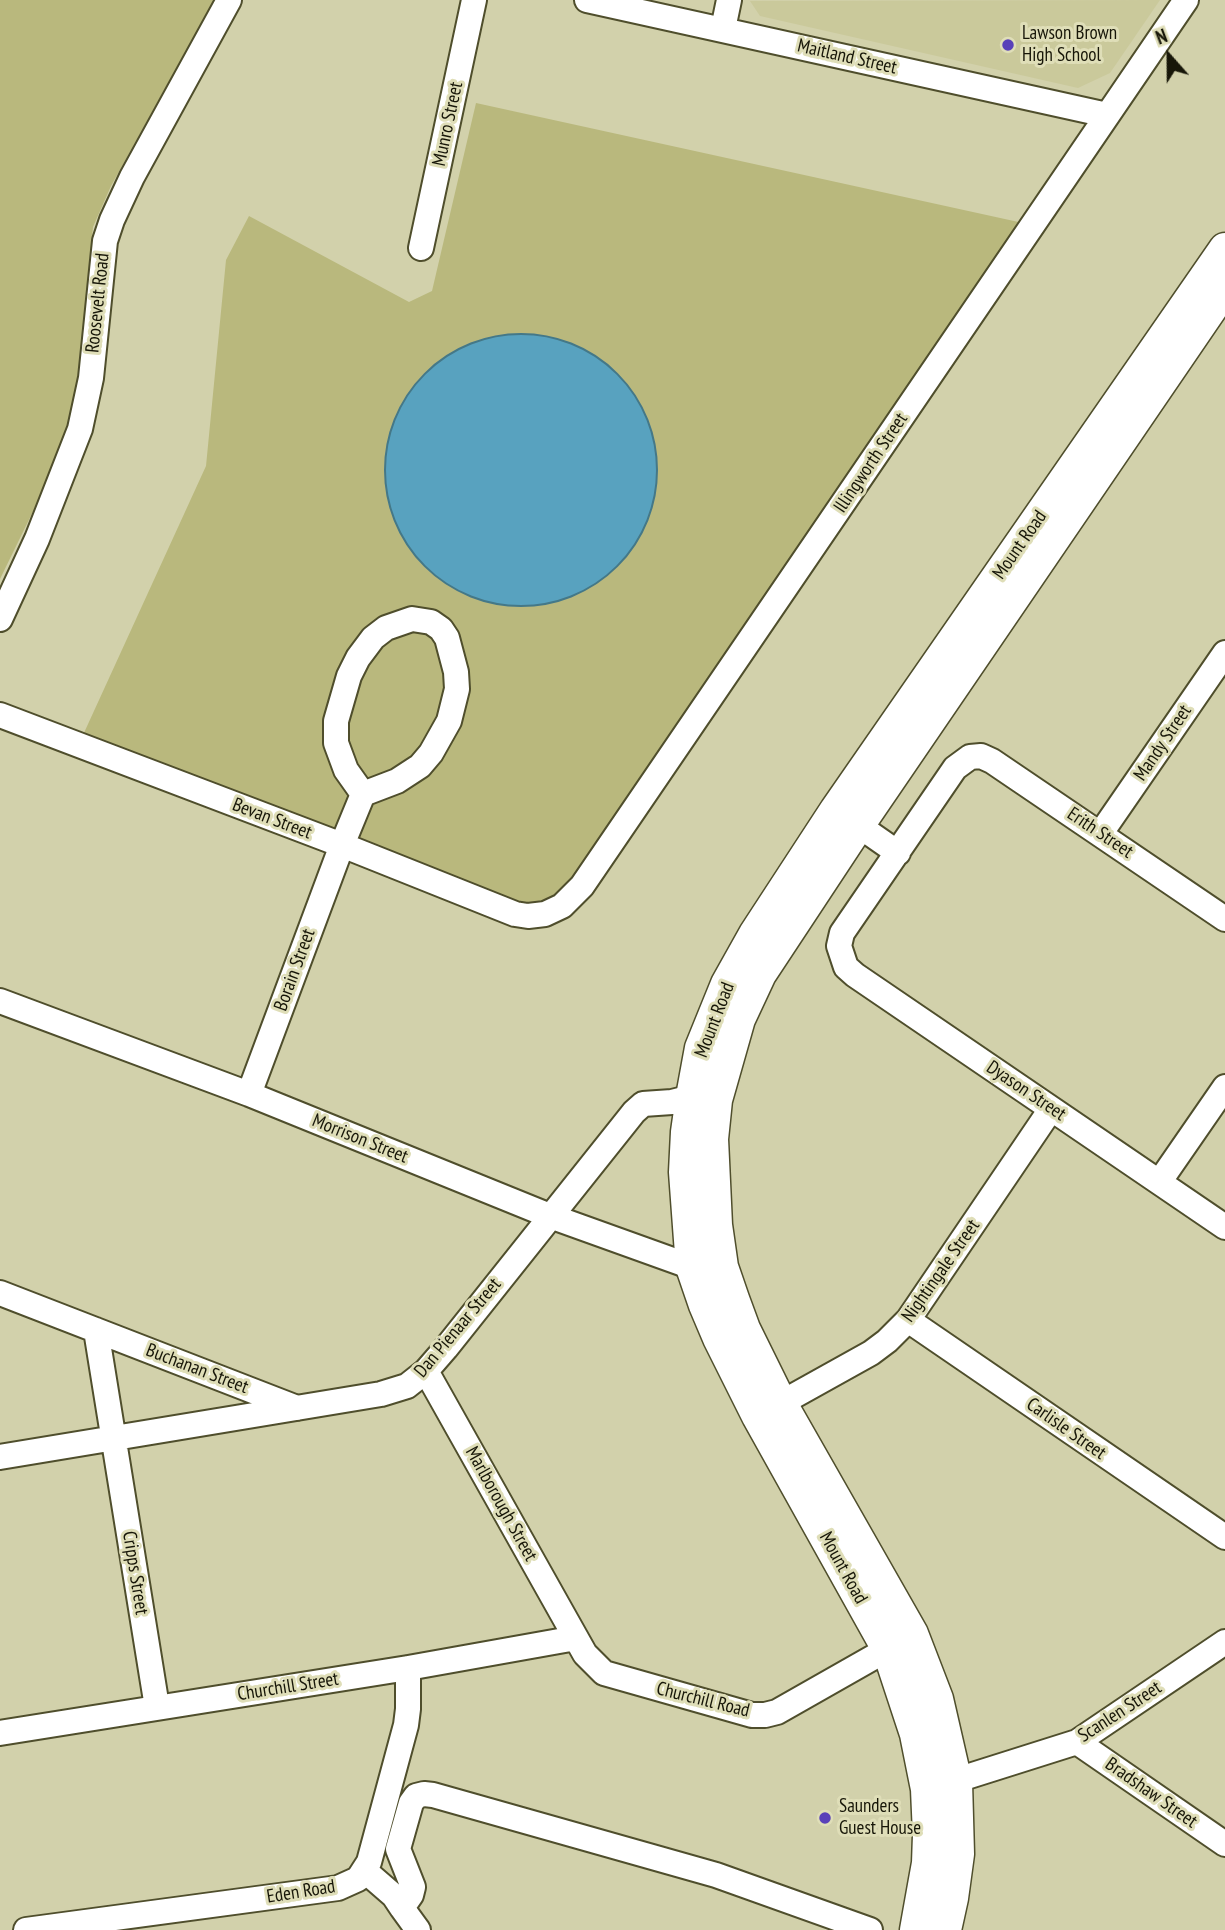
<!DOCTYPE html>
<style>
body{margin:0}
#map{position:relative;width:1225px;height:1930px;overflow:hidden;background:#d2d1ab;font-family:"PT Sans Narrow",sans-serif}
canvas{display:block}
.north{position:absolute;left:1134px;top:21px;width:70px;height:70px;-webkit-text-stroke:5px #dfdeb8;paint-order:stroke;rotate:339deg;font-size:19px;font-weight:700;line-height:28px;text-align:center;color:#171608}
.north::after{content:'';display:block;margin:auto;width:24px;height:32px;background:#171608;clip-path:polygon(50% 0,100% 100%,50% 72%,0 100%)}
</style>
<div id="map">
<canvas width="1225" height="1930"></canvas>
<div class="north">N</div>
</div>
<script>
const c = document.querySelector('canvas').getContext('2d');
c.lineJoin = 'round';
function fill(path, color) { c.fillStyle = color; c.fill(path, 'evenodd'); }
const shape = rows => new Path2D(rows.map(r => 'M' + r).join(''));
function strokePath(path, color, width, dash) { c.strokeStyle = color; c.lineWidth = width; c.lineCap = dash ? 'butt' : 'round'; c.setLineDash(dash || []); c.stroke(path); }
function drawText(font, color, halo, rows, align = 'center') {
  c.font = font + ' "PT Sans Narrow",sans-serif'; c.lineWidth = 6; c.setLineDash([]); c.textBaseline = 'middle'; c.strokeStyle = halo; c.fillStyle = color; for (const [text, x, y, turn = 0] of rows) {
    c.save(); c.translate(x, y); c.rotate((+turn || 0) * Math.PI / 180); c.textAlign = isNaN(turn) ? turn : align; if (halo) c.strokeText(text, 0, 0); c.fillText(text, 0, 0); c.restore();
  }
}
fill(shape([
 [1160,0,1110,73,1078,88,760,16,750,1]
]), '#cac99b');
fill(shape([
 [0,0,214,0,111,186,93,227,76,398,63,450,0,579],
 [476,103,1023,223,570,888,554,901,524,907,83,735,206,466,226,260,249,216,409,302,432,291]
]), '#b9b87d');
const water = shape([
 '385 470a136 136 0 1 1 272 0a136 136 0 1 1-272 0Z'
]);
fill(water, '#58a2bf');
strokePath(water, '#447888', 2);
const minor = shape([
 [587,0,1107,115],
 [723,29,729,0],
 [421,248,474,0],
 [0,619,37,539,80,429,91,378,105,241,112,220,132,177,229,0],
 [0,715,342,845,515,914,528,916,545,914,562,906,582,886,1186,0],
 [845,816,898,853],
 [1101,833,1225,653],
 [1225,919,992,761,981,756,970,757,955,768,842,933,839,946,846,967,855,975,1225,1227],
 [0,1001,249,1094,550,1216,692,1267,706,1267],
 [249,1094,342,845,363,794,397,781,420,766,431,753,449,721,457,689,456,672,447,638,441,629,431,622,412,619,386,628,373,638,358,658,349,676,336,721,336,743,346,770,363,794],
 [1160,1181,1225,1087],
 [0,1293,297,1408],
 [908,1320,1225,1537],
 [96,1330,157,1707],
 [426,1371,585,1654,604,1673,752,1715,765,1715,777,1712,902,1641],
 [765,1412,871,1353,887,1341,908,1320,1051,1109],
 [0,1457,381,1394,407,1386,426,1371,446,1348,634,1112,643,1104,672,1102,692,1097,707,1099],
 [0,1733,408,1668,576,1638],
 [1077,1742,1225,1844],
 [941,1785,1077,1742,1225,1642],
 [364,1870,394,1896,402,1908],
 [26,1930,338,1888,358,1879,369,1862,406,1725,408,1709,408,1668],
 [418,1930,402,1908,411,1895,413,1887,398,1849,411,1803,416,1796,424,1794,433,1795,716,1875,870,1930]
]);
const major = shape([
 [916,1930,928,1863,929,1835,927,1789,916,1734,888,1649,758,1416,719,1338,705,1305,692,1267,685,1172,687,1132,692,1097,701,1048,727,984,755,934,836,810,1225,249],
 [945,1930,952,1898,958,1854,956,1782,937,1699,912,1634,781,1404,744,1329,733,1299,722,1267,716,1225,712,1139,716,1100,739,1019,760,974,859,824,1225,288]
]);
strokePath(minor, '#4f4e2c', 28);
strokePath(major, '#4f4e2c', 35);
strokePath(minor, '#fff', 24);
strokePath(major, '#fff', 32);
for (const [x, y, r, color] of [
 [1008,45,7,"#5941b9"],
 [825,1818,7,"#5941b9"]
]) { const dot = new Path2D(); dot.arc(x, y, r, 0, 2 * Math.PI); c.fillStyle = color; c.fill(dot); strokePath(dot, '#dfdeb8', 2.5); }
drawText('19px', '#171608', '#dfdeb8', [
 ["Lawson Brown",1022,34],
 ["High School",1022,56],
 ["Saunders",839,1807],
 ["Guest House",839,1829]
], 'left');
drawText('19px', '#171608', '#dfdeb8', [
 ["Maitland Street",847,57,13],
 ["Munro Street",448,124,-78],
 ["Roosevelt Road",98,303,-84],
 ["Illingworth Street",871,463,-56],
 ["Mount Road",1020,545,-55],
 ["Mandy Street",1163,743,-56],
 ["Bevan Street",272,819,21],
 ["Erith Street",1100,833,34],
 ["Borain Street",295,970,-70],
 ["Mount Road",715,1020,-69],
 ["Dyason Street",1026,1091,34],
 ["Morrison Street",360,1139,22],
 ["Nightingale Street",941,1271,-55],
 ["Dan Pienaar Street",458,1328,-50],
 ["Buchanan Street",197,1369,21],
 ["Carlisle Street",1066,1429,35],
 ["Marlborough Street",501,1504,61],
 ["Mount Road",843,1568,61],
 ["Cripps Street",135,1573,81],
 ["Churchill Street",288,1687,-9],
 ["Churchill Road",703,1700,14],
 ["Scanlen Street",1120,1712,-33],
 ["Bradshaw Street",1151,1793,35],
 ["Eden Road",301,1892,-9]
]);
</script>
